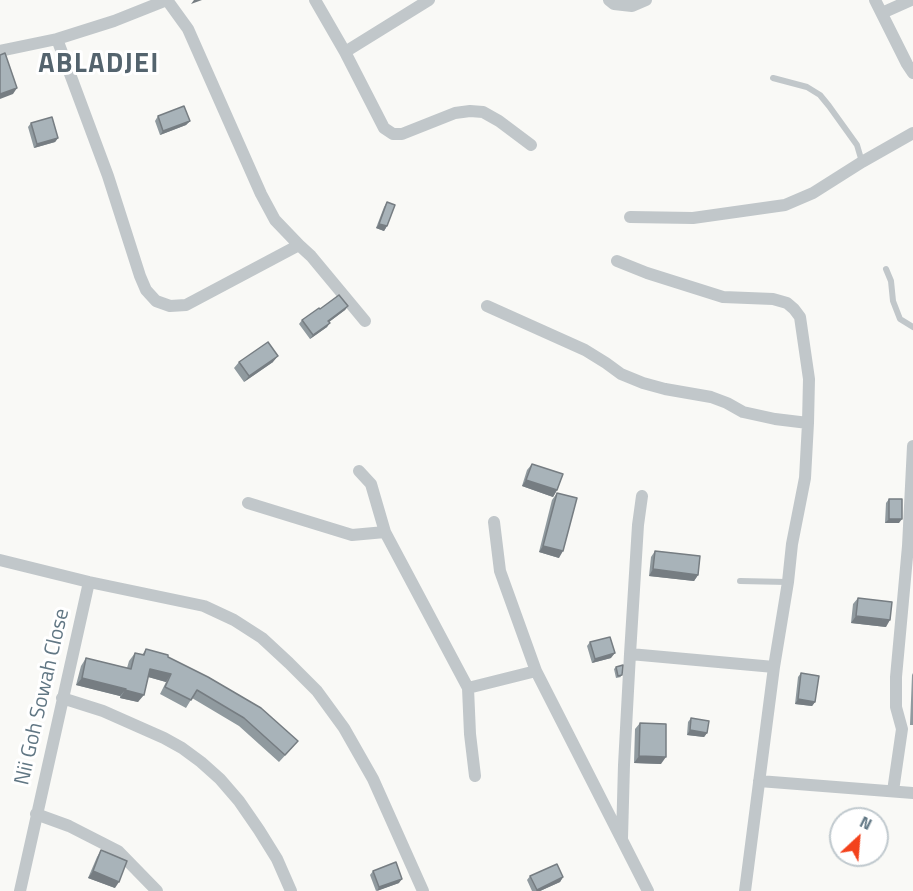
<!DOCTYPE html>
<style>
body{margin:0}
#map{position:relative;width:913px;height:891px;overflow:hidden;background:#f9f9f6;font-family:"Titillium Web",sans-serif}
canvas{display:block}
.north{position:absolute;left:829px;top:807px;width:60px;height:60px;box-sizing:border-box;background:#fff;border:2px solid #c0c9ce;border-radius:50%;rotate:26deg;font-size:16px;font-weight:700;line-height:24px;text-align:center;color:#617784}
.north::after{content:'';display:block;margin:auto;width:21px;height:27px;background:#f3421c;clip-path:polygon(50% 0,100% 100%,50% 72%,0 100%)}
</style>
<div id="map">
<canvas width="913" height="891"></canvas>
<div class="north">N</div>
</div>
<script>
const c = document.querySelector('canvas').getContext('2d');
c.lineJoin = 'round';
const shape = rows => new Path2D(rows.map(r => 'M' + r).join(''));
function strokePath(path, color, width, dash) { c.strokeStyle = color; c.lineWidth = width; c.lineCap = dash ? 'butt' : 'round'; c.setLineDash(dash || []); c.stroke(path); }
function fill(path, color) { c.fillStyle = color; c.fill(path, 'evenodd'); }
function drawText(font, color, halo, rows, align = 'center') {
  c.font = font + ' "Titillium Web",sans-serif'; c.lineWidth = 6; c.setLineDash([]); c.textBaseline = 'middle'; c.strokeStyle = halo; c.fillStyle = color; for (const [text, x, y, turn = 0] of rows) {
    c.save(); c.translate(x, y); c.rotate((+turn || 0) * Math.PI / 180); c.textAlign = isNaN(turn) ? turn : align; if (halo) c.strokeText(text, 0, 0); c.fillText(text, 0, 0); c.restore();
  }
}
strokePath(shape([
 [773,78,807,87,820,95,829,106,857,145,862,162],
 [886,269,891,281,893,301,900,319,913,327],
 [740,581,787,582]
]), '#c1c7ca', 6);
strokePath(shape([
 [167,0,188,29,261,194,275,220,299,245],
 [315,0,345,52,384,128,393,134,402,134,455,113,470,111,483,112,499,121,531,145],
 [609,0,614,4,632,6,646,0],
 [875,0,907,64,913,73],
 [882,13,911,0],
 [57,39,108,176,140,276,146,290,156,301,170,306,186,305,299,245,311,256,365,321],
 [0,51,57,39,114,21,167,0],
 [345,52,429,0],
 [630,217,693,218,785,205,813,193,862,162,913,133],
 [617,261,647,273,723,297,773,299,787,303,794,309,800,317,809,379,808,423,805,478,792,544,788,582,774,667,745,891],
 [487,306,585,350,606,363,621,374,643,383,665,389,711,397,727,403,743,412,775,419,808,423],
 [359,471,371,484,385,532,468,688,536,671],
 [248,503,352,535,385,532],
 [494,522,500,571,536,671,648,891],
 [0,560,89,582,204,606,234,620,262,638,289,663,317,691,344,728,373,779,423,891],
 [630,654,774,667],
 [468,688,470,734,475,776],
 [62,698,103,711,164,738,182,748,201,762,220,779,239,801,259,830,277,859,291,891],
 [759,781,913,793],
 [893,791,902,729,896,707,896,677,908,546,913,446],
 [36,814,69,826,118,851,157,891],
 [622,838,624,765,630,654,638,525,642,496],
 [20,891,89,582]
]), '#c1c7ca', 12);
fill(shape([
 [158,116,190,121,186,125,160,135,155,121],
 [31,123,58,138,55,142,34,148,28,127],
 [387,202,387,226,384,231,376,228,384,207],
 [348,306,345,310,329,322,327,327,310,339,299,324,302,320,320,309],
 [239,362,273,362,244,382,234,368],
 [532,464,557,490,553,497,522,486,527,470],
 [557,493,559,558,539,552,552,500],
 [889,499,899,523,885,523,886,503],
 [655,551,698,575,694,581,649,576,651,557],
 [858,598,886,627,851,623,853,604],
 [590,642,611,658,592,663,587,646],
 [146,649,168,657,292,748,279,762,239,726,192,698,186,708,160,694,166,682,148,677,138,702,120,698,120,696,76,685,81,666,86,658,127,668,129,661,135,653,142,655],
 [616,667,621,677,616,678,614,669],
 [801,673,815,702,812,706,795,704,798,677],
 [913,673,913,725,910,725,912,675],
 [691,718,707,733,704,737,687,735,688,722],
 [640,723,661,764,634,763,635,729],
 [101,850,115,888,88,878,97,857],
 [373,871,399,883,376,891,370,875],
 [530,876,563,877,560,882,540,891,532,891,527,880]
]), '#909a9f');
fill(shape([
 [194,0,202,0,191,4],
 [17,88,13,94,0,99,0,94],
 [190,121,186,125,160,135,163,131],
 [58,138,55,142,34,148,37,144],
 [379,224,387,226,384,231,376,228],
 [348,306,345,310,325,325,328,321],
 [330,323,327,327,310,339,313,335],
 [278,356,273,362,244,382,249,376],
 [526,480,557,490,553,497,522,486],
 [889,519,902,519,899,523,885,523],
 [543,546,563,551,559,558,539,552],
 [653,569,698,575,694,581,649,576],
 [856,616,890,620,886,627,851,623],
 [615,653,611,658,592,663,595,659],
 [150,669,171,674,166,682,145,676],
 [82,678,126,689,120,696,76,685],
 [125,690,144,695,138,702,120,698],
 [798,699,815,702,812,706,795,704],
 [690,730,707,733,704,737,687,735],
 [639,756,666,757,661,764,634,763],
 [93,871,119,882,115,888,88,878],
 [563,877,560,882,540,891,536,891,537,890],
 [402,879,399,883,377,891,379,887]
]), '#767d82');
const building = shape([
 [5,53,17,88,0,94,0,55,5,53],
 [184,106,190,121,163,131,158,116,184,106],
 [52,117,58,138,37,144,31,123,52,117],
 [387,202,395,205,387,226,379,224,387,202],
 [339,295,348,306,328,321,330,323,313,335,302,320,319,308,320,309,339,295],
 [268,342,278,356,249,376,239,362,268,342],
 [532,464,563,474,557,490,526,480,532,464],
 [557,493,577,498,563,551,543,546,557,493],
 [889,499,902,499,902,519,889,519,889,499],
 [655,551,700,556,698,575,653,569,655,551],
 [858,598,892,602,890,620,856,616,858,598],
 [610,637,615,653,595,659,590,642,610,637],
 [146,649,168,655,168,657,208,677,261,708,298,741,285,755,244,718,197,690,191,700,165,687,171,674,150,669,144,695,125,690,126,689,82,678,86,658,131,669,135,653,144,655,146,649],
 [623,665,622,675,618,676,616,667,623,665],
 [801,673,819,676,815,702,798,699,801,673],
 [691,718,709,721,707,733,690,730,691,718],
 [640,723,666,724,666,757,639,756,640,723],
 [101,850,127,861,119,882,93,871,101,850],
 [396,862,402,879,379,887,373,871,396,862],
 [557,864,563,877,537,890,530,876,557,864]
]);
fill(building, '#a8b3b9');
strokePath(building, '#767d82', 1.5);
drawText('21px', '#617784', '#fff', [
 ["Nii Goh Sowah Close",43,697,-77]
]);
c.letterSpacing = '1.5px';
drawText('bold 27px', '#54646e', '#fff', [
 ["ABLADJEI",99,65]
]);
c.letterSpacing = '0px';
</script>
